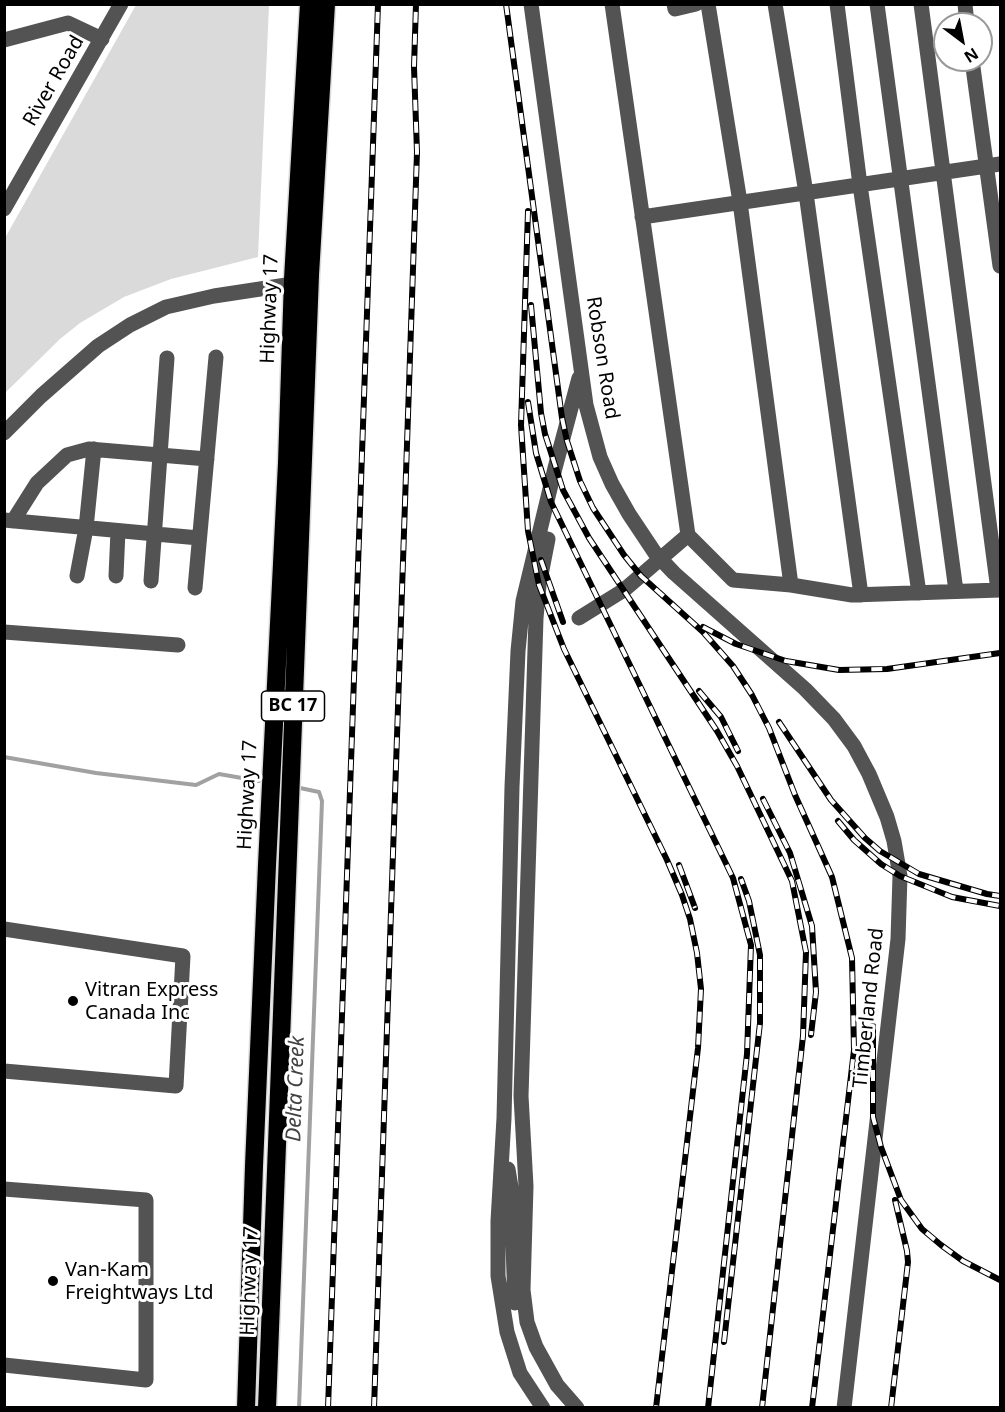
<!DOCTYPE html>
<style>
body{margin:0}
#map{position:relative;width:1005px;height:1412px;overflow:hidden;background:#fff;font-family:"Noto Sans",sans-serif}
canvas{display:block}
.frame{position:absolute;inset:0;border:6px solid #000;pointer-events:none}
.north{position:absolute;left:933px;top:12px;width:60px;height:60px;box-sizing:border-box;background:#fff;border:2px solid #999;border-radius:50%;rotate:148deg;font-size:16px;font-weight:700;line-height:24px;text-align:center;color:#000}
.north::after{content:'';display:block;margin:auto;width:21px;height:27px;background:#000;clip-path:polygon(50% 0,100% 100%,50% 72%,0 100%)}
</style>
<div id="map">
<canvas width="1005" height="1412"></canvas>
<div class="frame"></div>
<div class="north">N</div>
</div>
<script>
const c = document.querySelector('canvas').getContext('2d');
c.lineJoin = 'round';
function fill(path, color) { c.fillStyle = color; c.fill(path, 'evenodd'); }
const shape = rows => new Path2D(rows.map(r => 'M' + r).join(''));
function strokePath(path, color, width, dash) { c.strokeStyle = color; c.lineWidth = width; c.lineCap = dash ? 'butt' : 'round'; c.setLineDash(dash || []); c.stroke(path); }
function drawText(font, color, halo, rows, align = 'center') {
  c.font = font + ' "Noto Sans",sans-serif'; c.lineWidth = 6; c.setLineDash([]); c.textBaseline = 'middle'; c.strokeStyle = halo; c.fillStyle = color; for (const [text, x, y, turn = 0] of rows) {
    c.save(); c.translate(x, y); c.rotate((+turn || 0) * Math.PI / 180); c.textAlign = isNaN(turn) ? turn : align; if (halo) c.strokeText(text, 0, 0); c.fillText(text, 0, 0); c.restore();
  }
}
fill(shape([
 [136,5,269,5,258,257,171,279,124,297,80,323,60,339,5,393,5,238]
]), '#dadada');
strokePath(shape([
 [4,757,96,773,196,785,219,774,259,781],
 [299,1408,322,801,319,792,300,788]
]), '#a1a1a1', 4);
const highway = shape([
 [246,1408,254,1166,267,865,287,463,293,279,309,4],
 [267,1408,310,275,326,4]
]);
strokePath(highway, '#dbdbdb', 21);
strokePath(shape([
 [531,4,586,405,600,457,612,484,629,514,655,553,674,573,805,689,834,719,854,746,869,774,887,817,894,841,900,876,898,939,844,1408],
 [612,4,688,535,733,580,791,585,852,595,1000,590],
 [674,4,675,9,696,4],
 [708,4,740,202,791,585],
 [775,4,806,193,861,595],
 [837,4,860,185,919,593],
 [877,4,956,591],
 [921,4,998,590],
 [965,4,967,24],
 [4,40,68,23,102,39],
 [972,60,1000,266],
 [4,209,121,4],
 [642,217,1000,164],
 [4,433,41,396,98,346,130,325,166,307,214,296,293,284],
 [4,520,199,538],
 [13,521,37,483,67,455,89,449,207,459],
 [548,539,539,585,536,618,521,1096,526,1186,523,1290,527,1322,536,1347,557,1385,577,1408],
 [77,576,86,528,94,449],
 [116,576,118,531],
 [151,581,167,358],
 [195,588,216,357],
 [579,618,624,590,688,535],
 [4,632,178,645],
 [4,929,183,956,176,1086,4,1071],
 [508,1169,511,1187,515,1303],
 [4,1189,146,1200,146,1380,4,1365],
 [543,1408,520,1373,507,1332,498,1276,498,1221,504,1118,512,787,518,651,523,601,555,468,579,378]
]), '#535353', 15);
strokePath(highway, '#000', 18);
const rail = shape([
 [506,4,562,418,567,441,580,481,593,508,624,555,641,576,703,632,733,666,752,695,769,728,795,795,832,877,852,958,854,1050,812,1408],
 [528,211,521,425,528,531,539,585,564,649,667,860,682,895,690,919,697,953,701,989,698,1048,656,1408],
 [531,305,541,413,545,434,563,490,589,538,717,731,737,766,792,881,806,952,803,1036,762,1408],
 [528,402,536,453,551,502,733,878,751,945,747,1054,708,1408],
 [541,560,563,622],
 [703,627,736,644,786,661,839,670,887,669,1000,653],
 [699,691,721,717,738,751],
 [779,722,831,800,865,838,880,851,919,874,987,894,1000,896],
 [763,799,790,853,812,926,816,992,811,1035],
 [838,821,854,840,881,864,900,876,952,897,1000,906],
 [679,865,695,908],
 [873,1026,873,1117,881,1147,901,1200,922,1229,941,1245,963,1261,1000,1280],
 [724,1342,760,1023,760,955,749,901,741,879],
 [328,1408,378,4],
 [374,1408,417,152,414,67,416,4],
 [891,1408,908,1262,907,1251,895,1200]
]);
strokePath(rail, '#000', 6);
strokePath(rail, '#fff', 4, [11]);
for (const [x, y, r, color] of [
 [73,1001,6,"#000"],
 [53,1281,6,"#000"]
]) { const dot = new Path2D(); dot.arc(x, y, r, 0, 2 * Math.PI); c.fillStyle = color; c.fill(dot); strokePath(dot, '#fff', 2); }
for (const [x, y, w] of [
 [293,706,63]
]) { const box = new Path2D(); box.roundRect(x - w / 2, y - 15, w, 30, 4.5); c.fillStyle = '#fff'; c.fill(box); strokePath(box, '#000', 1.5); }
drawText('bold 18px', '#000', null, [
 ["BC 17",293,706]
]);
drawText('20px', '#000', '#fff', [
 ["River Road",54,81,-60],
 ["Highway 17",270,309,-88],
 ["Robson Road",602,358,81],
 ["Highway 17",248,795,-87],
 ["Timberland Road",869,1008,-84],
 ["Highway 17",250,1281,-88]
]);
drawText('20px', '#000', '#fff', [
 ["Vitran Express",85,990],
 ["Canada Inc",85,1013],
 ["Van-Kam",65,1270],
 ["Freightways Ltd",65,1293]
], 'left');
drawText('italic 21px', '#424242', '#fff', [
 ["Delta Creek",296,1089,-88]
]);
</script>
